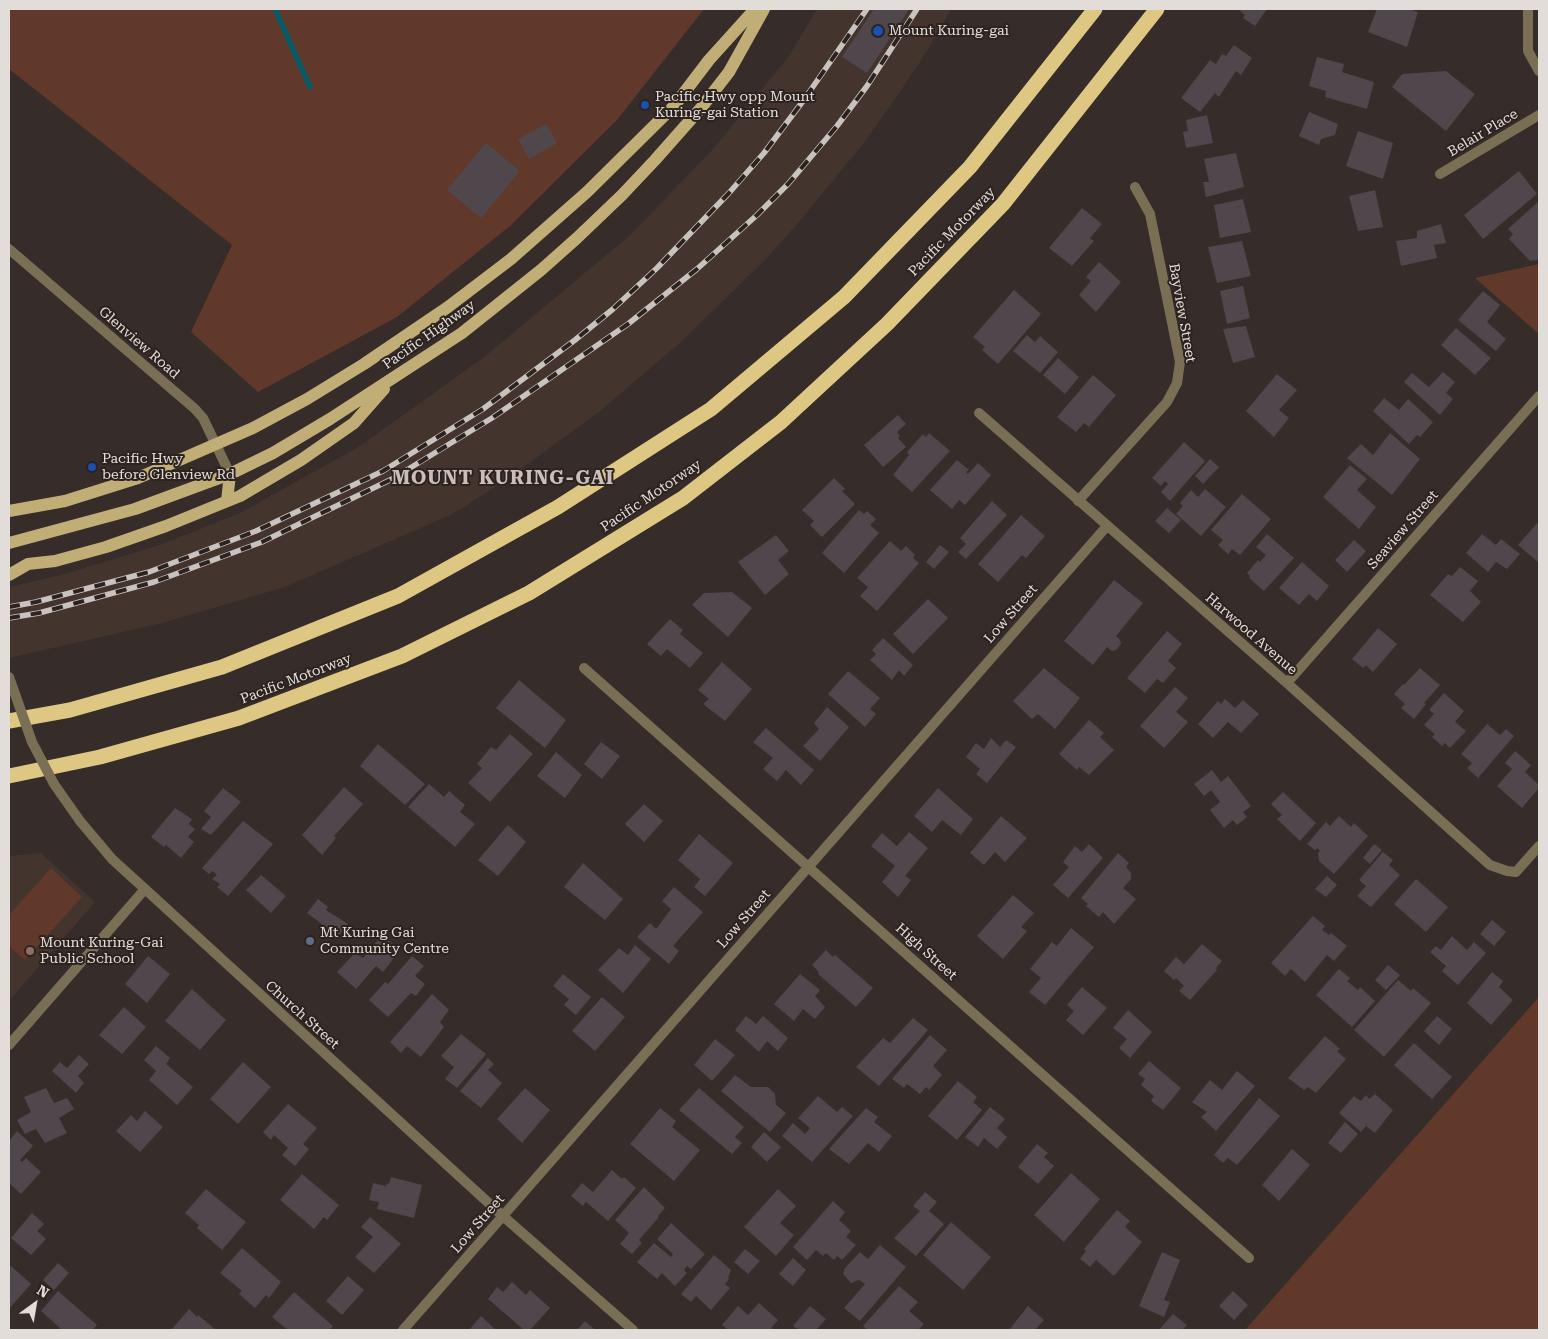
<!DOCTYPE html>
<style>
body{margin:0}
#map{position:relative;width:1548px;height:1339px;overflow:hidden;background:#362c29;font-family:"Roboto Serif",serif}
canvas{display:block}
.frame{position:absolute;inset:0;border:10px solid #e3ddda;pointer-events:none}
.north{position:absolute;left:10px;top:1279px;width:50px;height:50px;-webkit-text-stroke:4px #2c231f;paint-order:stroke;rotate:32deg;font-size:14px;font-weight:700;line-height:20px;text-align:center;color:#e3ddda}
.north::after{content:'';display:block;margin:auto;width:18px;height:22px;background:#e3ddda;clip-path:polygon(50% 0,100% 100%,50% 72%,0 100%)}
</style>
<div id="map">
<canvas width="1548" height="1339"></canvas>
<div class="frame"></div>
<div class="north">N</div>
</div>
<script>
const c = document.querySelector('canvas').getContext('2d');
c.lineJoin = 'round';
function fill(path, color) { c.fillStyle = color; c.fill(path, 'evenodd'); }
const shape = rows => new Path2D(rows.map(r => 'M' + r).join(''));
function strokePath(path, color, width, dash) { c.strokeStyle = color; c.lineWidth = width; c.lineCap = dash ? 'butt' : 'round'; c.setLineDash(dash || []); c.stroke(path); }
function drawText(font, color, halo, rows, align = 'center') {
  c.font = font + ' "Roboto Serif",serif'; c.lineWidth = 4; c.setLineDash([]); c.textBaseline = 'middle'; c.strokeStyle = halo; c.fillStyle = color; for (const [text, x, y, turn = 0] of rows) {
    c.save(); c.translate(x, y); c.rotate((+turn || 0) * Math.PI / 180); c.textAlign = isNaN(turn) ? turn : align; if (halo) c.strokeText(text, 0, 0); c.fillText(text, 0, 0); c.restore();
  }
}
fill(shape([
 [817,9,951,9,928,50,893,102,863,144,799,222,768,257,681,342,599,412,514,474,463,508,448,516,285,587,162,623,9,658,9,587,61,575,163,544,240,513,360,446,483,358,629,236,713,149,789,56],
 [41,853,95,902,9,1001,9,856]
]), '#44342e');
fill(shape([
 [9,9,704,9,617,120,510,226,397,317,258,392,191,332,232,245,9,69],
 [1539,264,1539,334,1475,278],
 [51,868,82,897,25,960,9,946,9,915],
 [1539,997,1539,1330,1245,1330]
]), '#61392b');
strokePath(shape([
 [275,9,310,87]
]), '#085a66', 5.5);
fill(shape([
 [874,9,909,9,867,73,842,57],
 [1238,9,1267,9,1255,26,1243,18,1245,15],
 [1377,9,1409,9,1418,12,1407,47,1368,32],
 [1234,45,1252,58,1241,75,1236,71,1219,97,1215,93,1200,112,1181,98,1210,60,1216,64,1222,54,1226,56],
 [1317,57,1344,64,1342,72,1374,82,1367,109,1325,97,1326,91,1309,86],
 [1446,71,1475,94,1446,131,1392,87,1402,74],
 [1309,112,1338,124,1335,135,1321,139,1319,145,1299,136],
 [1207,115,1213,143,1186,148,1183,132,1188,131,1186,120],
 [546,124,557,143,529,159,518,139],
 [1358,131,1393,143,1383,179,1346,166],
 [486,143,520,171,481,218,447,190],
 [1236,153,1244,187,1206,197,1203,182,1209,182,1204,159],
 [1519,171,1537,194,1483,239,1464,215],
 [1375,190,1383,227,1358,231,1349,196],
 [1243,199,1251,232,1220,238,1214,205],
 [1539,201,1539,260,1530,261,1509,239,1513,234,1508,229],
 [1082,208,1102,224,1090,238,1094,241,1072,266,1049,248],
 [1441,224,1446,243,1434,245,1437,258,1401,266,1396,241,1417,238,1417,231],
 [1242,241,1251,276,1217,283,1208,247],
 [1099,262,1121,282,1096,312,1079,295,1091,281,1086,277],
 [1243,286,1250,318,1227,324,1220,291],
 [1014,290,1041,314,998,364,982,350,985,347,973,337],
 [1483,291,1500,305,1487,322,1506,339,1496,351,1458,320],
 [1246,326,1255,357,1233,363,1223,329],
 [1456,328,1491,358,1475,375,1441,345],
 [1027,335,1035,342,1040,336,1058,352,1040,373,1013,351],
 [1058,358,1079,377,1065,394,1043,375],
 [1443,372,1455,382,1446,393,1453,399,1440,415,1404,382,1412,373,1429,387],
 [1277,374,1297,390,1279,410,1289,418,1274,437,1246,411],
 [1093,375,1116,395,1089,427,1084,423,1076,432,1057,417],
 [1384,398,1399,410,1408,399,1433,422,1420,437,1417,435,1409,444,1373,411],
 [898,415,906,424,897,432,900,436,898,438,906,447,883,467,864,445],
 [929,433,950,451,912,492,893,475,909,455,907,452,923,434,926,437],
 [1390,433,1420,459,1392,495,1347,458,1361,444,1373,455],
 [1184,442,1205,461,1170,501,1161,492,1168,484,1165,481,1161,486,1152,478],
 [1210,459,1219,467,1203,484,1195,476],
 [957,460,969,470,966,472,968,474,978,463,991,475,965,505,959,500,952,509,930,490],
 [1350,465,1367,479,1357,490,1376,507,1359,529,1323,497],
 [834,478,845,489,842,491,855,504,822,537,810,525,814,521,802,510],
 [1205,489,1226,507,1201,536,1176,514,1183,506,1180,503,1191,490,1198,497],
 [1242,494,1271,519,1240,555,1232,549,1228,554,1218,545,1223,540,1211,530],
 [992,501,1007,515,966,559,958,552,966,544,960,538],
 [1167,508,1181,520,1169,533,1155,521],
 [859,510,864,514,867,511,876,519,870,525,879,533,844,573,822,553],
 [1021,515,1045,536,1026,558,1022,555,998,582,978,564],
 [1539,521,1539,563,1518,545],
 [1267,534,1294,558,1264,591,1249,578,1250,576,1247,573,1258,560,1260,562,1266,555,1256,547],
 [1482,534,1496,545,1501,539,1520,554,1507,569,1496,562,1488,572,1466,553],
 [776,535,789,551,778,560,789,574,765,595,738,562],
 [1354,540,1366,551,1347,572,1335,560],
 [890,541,901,551,906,546,915,555,913,558,919,563,877,611,860,596,868,587,857,578],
 [940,545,949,552,934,569,926,562],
 [1302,562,1329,586,1317,601,1309,594,1299,605,1279,588],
 [1460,567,1478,581,1470,591,1481,602,1463,622,1430,595,1448,574,1452,576],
 [1114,580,1143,603,1116,636,1120,640,1121,644,1116,650,1112,651,1107,647,1093,665,1064,641],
 [732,592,752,608,728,637,692,605,704,593],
 [928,599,948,618,913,654,893,634],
 [670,619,683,630,680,634,703,653,690,668,667,649,661,656,647,644],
 [1378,628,1397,644,1373,672,1366,665,1363,668,1352,659],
 [1167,631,1182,644,1168,661,1176,668,1163,683,1157,679,1145,693,1127,678],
 [883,638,913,665,904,676,899,670,892,680,870,660,876,654,872,650],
 [722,662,752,689,725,721,703,704,709,699,698,690],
 [1044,668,1080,698,1055,729,1038,714,1032,719,1013,701],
 [1420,668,1440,685,1424,703,1426,704,1414,719,1401,708,1405,704,1394,694,1403,684,1404,685],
 [848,671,880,698,870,709,876,714,865,727,828,694],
 [519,680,566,720,545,748,496,708],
 [1175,687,1188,698,1176,712,1188,722,1164,748,1140,726],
 [1444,693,1464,711,1455,722,1466,731,1450,748,1445,743,1442,746,1432,737,1435,734,1424,725,1434,714,1429,710],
 [1225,699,1235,708,1243,700,1259,714,1241,733,1228,722,1213,738,1198,724,1218,701,1221,704],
 [827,707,849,727,820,761,803,746,819,729,814,723],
 [1089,720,1104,733,1100,737,1114,750,1089,775,1079,767,1077,770,1059,754],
 [1487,724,1500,735,1506,729,1514,736,1478,778,1467,768,1472,763,1461,754],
 [766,728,814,770,801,785,786,770,777,781,763,769,773,758,753,742],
 [510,734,533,754,490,802,468,783,482,768,477,764,491,747,496,750],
 [991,738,1000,747,1006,740,1016,747,987,783,976,774,980,769,966,757,976,743,984,749],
 [601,742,620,756,602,779,584,764],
 [378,744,425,784,405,805,360,766],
 [1515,751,1531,765,1525,772,1539,785,1539,788,1522,808,1497,786,1512,769,1505,763],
 [556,752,582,775,565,798,537,776],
 [1212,770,1221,782,1228,776,1251,806,1243,812,1247,817,1237,825,1233,820,1224,828,1210,810,1220,802,1211,790,1204,796,1194,784],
 [429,784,444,797,449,791,465,805,460,812,475,824,455,847,408,807],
 [344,787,363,804,334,836,336,838,322,855,302,835],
 [223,788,241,802,211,835,201,829,211,817,204,811],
 [938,788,973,819,961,835,942,820,932,832,914,816],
 [1283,792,1316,823,1300,841,1277,819,1282,815,1271,804],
 [644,804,663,821,644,842,625,824],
 [175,808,192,819,189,824,195,829,188,837,194,842,181,858,166,845,164,847,151,837],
 [1001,816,1027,838,1005,862,995,852,984,865,970,853],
 [1339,816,1351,827,1354,823,1368,836,1334,874,1319,861,1318,853,1320,851,1317,848,1315,850,1307,844,1326,822,1330,826],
 [243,821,273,844,228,896,217,887,220,884,212,879,217,875,212,871,209,874,202,868],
 [508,825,526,842,498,876,478,860],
 [909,832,928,848,905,876,911,880,898,897,882,882,895,866,871,846,882,833,897,846],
 [699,834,733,863,705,896,694,887,700,879,678,860],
 [1089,844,1103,858,1068,898,1053,885,1069,867,1063,862,1075,846,1082,852],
 [1374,844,1382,850,1370,864,1363,858],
 [1383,852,1393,860,1389,865,1400,875,1371,907,1357,896,1366,886,1359,880],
 [1118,853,1129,863,1126,867,1131,873,1131,879,1123,888,1136,899,1114,924,1103,912,1099,917,1086,906,1088,904,1081,898],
 [583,863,623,899,605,920,564,887],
 [261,875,286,896,271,913,246,890],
 [1327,876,1337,885,1326,897,1315,889],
 [1416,879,1448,907,1426,932,1394,904],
 [674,887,703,912,673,946,679,951,669,964,637,937,650,923,656,929,671,909,662,901],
 [1013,895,1034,913,1021,927,1027,931,1003,959,977,936],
 [318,899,328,907,326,910,348,924,338,936,307,913],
 [1313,916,1325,926,1322,930,1329,935,1331,933,1347,946,1334,961,1327,955,1305,982,1291,969,1285,976,1271,963],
 [1492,920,1506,932,1494,946,1480,934],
 [1071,928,1094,947,1045,1005,1029,992,1041,978,1030,969,1052,942,1057,946],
 [382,935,400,950,383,972,376,966,356,989,337,972,355,953,363,958],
 [1452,936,1467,950,1474,942,1486,953,1458,985,1442,971,1446,966,1430,952,1436,946,1441,950],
 [1202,944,1222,961,1216,968,1217,970,1190,1000,1179,991,1184,986,1176,978,1174,980,1164,971,1176,957,1184,964],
 [635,945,651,959,623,993,598,970,619,948,628,955],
 [826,950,833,957,835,955,873,988,856,1007,818,974,819,972,812,965],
 [148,956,170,974,147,1003,125,984],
 [412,956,424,966,415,976,425,984,416,996,411,993,388,1017,369,1000,385,982,388,984],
 [1388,965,1400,975,1386,990,1375,980],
 [1339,969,1350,978,1347,981,1358,990,1360,987,1375,1001,1352,1027,1316,995],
 [1492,972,1503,981,1499,987,1513,1000,1491,1025,1467,1003],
 [563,974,591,997,576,1015,564,1005,569,999,553,986],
 [800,974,820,990,815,996,825,1007,815,1019,803,1009,794,1021,774,1004],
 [1398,980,1411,991,1413,988,1431,1003,1384,1057,1354,1030],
 [1082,987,1107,1008,1083,1035,1066,1020,1074,1011,1067,1005],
 [192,989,226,1020,200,1050,165,1021],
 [432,994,449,1010,440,1022,444,1027,421,1057,407,1046,401,1053,390,1042],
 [602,997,625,1017,595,1051,572,1031],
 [124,1007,146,1027,122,1054,99,1035],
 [1128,1010,1152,1032,1130,1058,1119,1048,1127,1039,1113,1028],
 [746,1016,756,1024,763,1016,788,1038,778,1051,767,1041,759,1052,735,1030],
 [1437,1016,1452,1029,1439,1045,1424,1031],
 [913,1018,928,1030,879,1086,856,1067,883,1038,890,1043],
 [461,1034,486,1054,457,1088,445,1079,454,1067,441,1056],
 [930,1035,947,1050,933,1066,942,1075,929,1090,926,1087,920,1094,907,1084,904,1088,892,1079],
 [1325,1036,1340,1049,1337,1051,1346,1059,1316,1093,1308,1087,1304,1090,1288,1078],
 [715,1039,735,1055,712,1081,694,1065],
 [1414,1043,1452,1077,1432,1099,1394,1065],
 [156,1046,170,1058,166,1064,193,1087,177,1105,149,1080,156,1071,144,1060],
 [79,1055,89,1064,78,1076,84,1083,76,1093,52,1071,60,1062,67,1068],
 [488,1058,494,1064,488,1070,502,1083,481,1108,460,1091],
 [1149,1061,1181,1088,1163,1110,1151,1101,1154,1096,1141,1085,1145,1079,1138,1074],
 [243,1062,271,1087,238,1124,210,1099],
 [1237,1071,1255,1086,1216,1131,1201,1117,1207,1112,1192,1102,1210,1080,1222,1090],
 [735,1075,751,1087,768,1087,775,1094,776,1105,786,1113,770,1132,721,1091],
 [958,1081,977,1097,973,1102,982,1110,957,1140,928,1116],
 [46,1088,54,1103,67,1098,74,1109,59,1118,67,1133,45,1143,36,1129,25,1134,17,1120,31,1112,24,1097],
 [525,1088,550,1110,522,1143,497,1119],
 [699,1088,744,1127,735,1137,742,1143,732,1154,679,1110],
 [1375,1094,1393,1110,1375,1133,1366,1126,1361,1132,1339,1113,1354,1096,1361,1101,1366,1095,1369,1099],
 [818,1096,837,1112,842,1107,853,1116,812,1162,782,1136,793,1123,805,1134,810,1128,798,1118],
 [1259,1098,1280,1116,1237,1165,1228,1158,1223,1163,1214,1155],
 [288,1104,317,1128,303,1144,309,1149,295,1166,282,1155,288,1148,274,1135,271,1140,263,1132],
 [990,1107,1005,1119,997,1128,1007,1137,997,1149,984,1138,978,1147,965,1137],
 [660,1108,676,1121,672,1127,700,1150,674,1181,630,1144],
 [866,1108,878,1117,874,1122,892,1136,879,1152,868,1143,849,1164,829,1149],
 [145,1111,163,1127,140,1152,116,1131,131,1115,137,1121],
 [1345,1122,1358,1134,1341,1153,1328,1143],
 [17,1131,33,1146,20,1160,22,1162,26,1158,41,1172,21,1194,9,1183,9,1141],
 [764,1132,781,1147,767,1162,751,1147],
 [1037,1144,1048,1153,1044,1157,1054,1166,1038,1184,1018,1167],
 [1292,1149,1310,1165,1279,1201,1262,1185],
 [612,1170,622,1179,624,1177,636,1188,608,1221,586,1202,583,1206,571,1196,582,1183,593,1192],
 [1071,1173,1100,1199,1064,1242,1034,1215],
 [302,1174,339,1205,327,1220,324,1217,314,1229,280,1200],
 [391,1177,422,1185,414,1218,377,1209,379,1202,369,1200,373,1183,386,1186,387,1183,389,1184],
 [644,1187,665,1208,658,1216,659,1217,639,1240,642,1243,632,1254,620,1244,629,1233,615,1220],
 [206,1189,246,1222,222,1250,197,1228,199,1225,185,1213],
 [778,1189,796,1206,780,1223,794,1235,776,1256,744,1227],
 [925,1192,937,1202,929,1211,944,1224,916,1256,894,1238,920,1211,913,1206],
 [833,1201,845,1212,839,1220,851,1231,846,1237,856,1245,842,1260,837,1256,834,1260,826,1253,823,1256,816,1250,807,1260,793,1247],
 [1117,1210,1130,1221,1125,1227,1142,1242,1114,1276,1096,1260,1090,1267,1080,1259,1086,1251,1084,1249],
 [32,1213,44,1224,37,1231,46,1239,31,1255,11,1238],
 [370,1217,401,1244,374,1273,355,1257,373,1237,361,1227],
 [951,1222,991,1257,963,1290,923,1255],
 [671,1223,705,1254,691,1269,687,1266,684,1270,687,1273,675,1286,662,1273,657,1279,637,1262,654,1243,671,1257,673,1254,657,1239],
 [880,1245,906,1267,860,1321,844,1308,865,1284,859,1280,851,1283,843,1274,845,1268,860,1252,868,1259],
 [242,1248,281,1282,269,1298,266,1295,255,1308,239,1294,242,1291,220,1273],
 [745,1249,760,1261,748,1274,734,1262],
 [1162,1252,1180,1260,1164,1300,1170,1302,1164,1317,1139,1306],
 [714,1255,731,1270,728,1278,729,1279,725,1284,730,1288,711,1310,696,1296,691,1302,681,1294],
 [793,1258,806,1270,793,1286,779,1274],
 [58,1263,69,1273,54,1290,43,1280],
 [11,1266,31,1284,9,1309,9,1268],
 [348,1276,364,1290,342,1315,326,1301],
 [512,1282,526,1295,530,1290,550,1308,530,1330,524,1330,488,1299,497,1287,503,1292],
 [899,1286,918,1302,909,1311,924,1324,918,1330,868,1330,863,1326],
 [58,1291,97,1325,92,1330,62,1330,41,1311],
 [1233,1291,1248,1305,1234,1320,1219,1306],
 [294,1292,333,1326,330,1330,288,1330,272,1317],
 [759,1303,778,1320,771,1328,774,1330,728,1330,722,1325,738,1306,748,1315],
 [810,1306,826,1319,816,1330,799,1330,793,1326],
 [1028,1306,1044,1320,1035,1330,1009,1330],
 [189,1309,197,1317,198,1315,216,1330,174,1330,172,1329],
 [1173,1314,1187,1325,1182,1330,1159,1330],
 [481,1316,496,1330,469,1330],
 [585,1321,594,1329,593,1330,577,1330]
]), '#50474c');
strokePath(shape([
 [1528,9,1528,51,1539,71],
 [1440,174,1539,115],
 [9,249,195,409,203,418,230,474],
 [979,413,1287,683,1490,865,1507,871,1516,872,1539,846],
 [1078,501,1167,402,1177,383,1180,362,1150,214,1135,187],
 [584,668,1249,1258],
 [1287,683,1539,396],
 [80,821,112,859,145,889,504,1217,633,1330],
 [9,1045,145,889],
 [403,1330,1107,526]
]), '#786f54', 10);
strokePath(shape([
 [227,501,230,474],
 [9,511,65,501,138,478,253,428,307,399,364,364,448,307,511,259,587,192,674,106,709,60,755,9],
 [9,543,135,509,230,474,273,453,330,419,462,333,541,270,577,238,622,195,655,160,701,108,729,72,764,9],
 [9,575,28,564,55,561,106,547,166,526,240,496,301,460,354,423,384,389]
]), '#c1ae76', 12);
strokePath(shape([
 [9,721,70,710,222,667,398,596,558,507,711,409,844,297,970,167,1095,9],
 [9,776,100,757,239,718,402,656,529,593,683,498,781,422,887,324,1003,204,1157,9]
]), '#dec783', 15);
const rail = shape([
 [9,607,36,602,149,572,256,531,383,471,483,409,575,340,613,309,657,268,729,193,764,153,803,101,867,9],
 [9,618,39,613,154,582,262,542,392,479,492,418,628,324,697,269,757,215,788,184,837,126,867,86,917,9]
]);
strokePath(rail, '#c9c3c0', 5.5);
strokePath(rail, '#2c231f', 4, [11]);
strokePath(shape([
 [9,677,32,742,54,784,80,821]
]), '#786f54', 10);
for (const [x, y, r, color] of [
 [878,31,6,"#1a4fb4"],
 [645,105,5,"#1a4fb4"],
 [92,467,5,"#1a4fb4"],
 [310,941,5,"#5c6f8a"],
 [30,951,5,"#8d6e63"]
]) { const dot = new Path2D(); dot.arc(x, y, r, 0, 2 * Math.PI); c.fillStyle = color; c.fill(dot); strokePath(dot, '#2c231f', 2); }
drawText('14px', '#e3ddda', '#2c231f', [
 ["Mount Kuring-gai",889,31],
 ["Pacific Hwy opp Mount",655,97],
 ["Kuring-gai Station",655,113],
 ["Pacific Hwy",102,459],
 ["before Glenview Rd",102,475],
 ["Mt Kuring Gai",320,933],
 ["Community Centre",320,949],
 ["Mount Kuring-Gai",40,943],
 ["Public School",40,959]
], 'left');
drawText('14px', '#e3ddda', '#2c231f', [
 ["Belair Place",1483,133,-31],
 ["Pacific Motorway",952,232,-46],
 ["Bayview Street",1182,313,80],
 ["Pacific Highway",429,335,-35],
 ["Glenview Road",139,343,41],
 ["Pacific Motorway",651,496,-34],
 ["Seaview Street",1403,530,-49],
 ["Low Street",1011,614,-49],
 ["Harwood Avenue",1251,634,41],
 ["Pacific Motorway",296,679,-21],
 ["Low Street",744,919,-49],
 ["High Street",926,952,42],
 ["Church Street",302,1015,42],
 ["Low Street",478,1224,-49]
]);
c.letterSpacing = '1px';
drawText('bold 19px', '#cbbeba', '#2c231f', [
 ["MOUNT KURING-GAI",503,478]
]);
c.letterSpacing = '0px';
</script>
